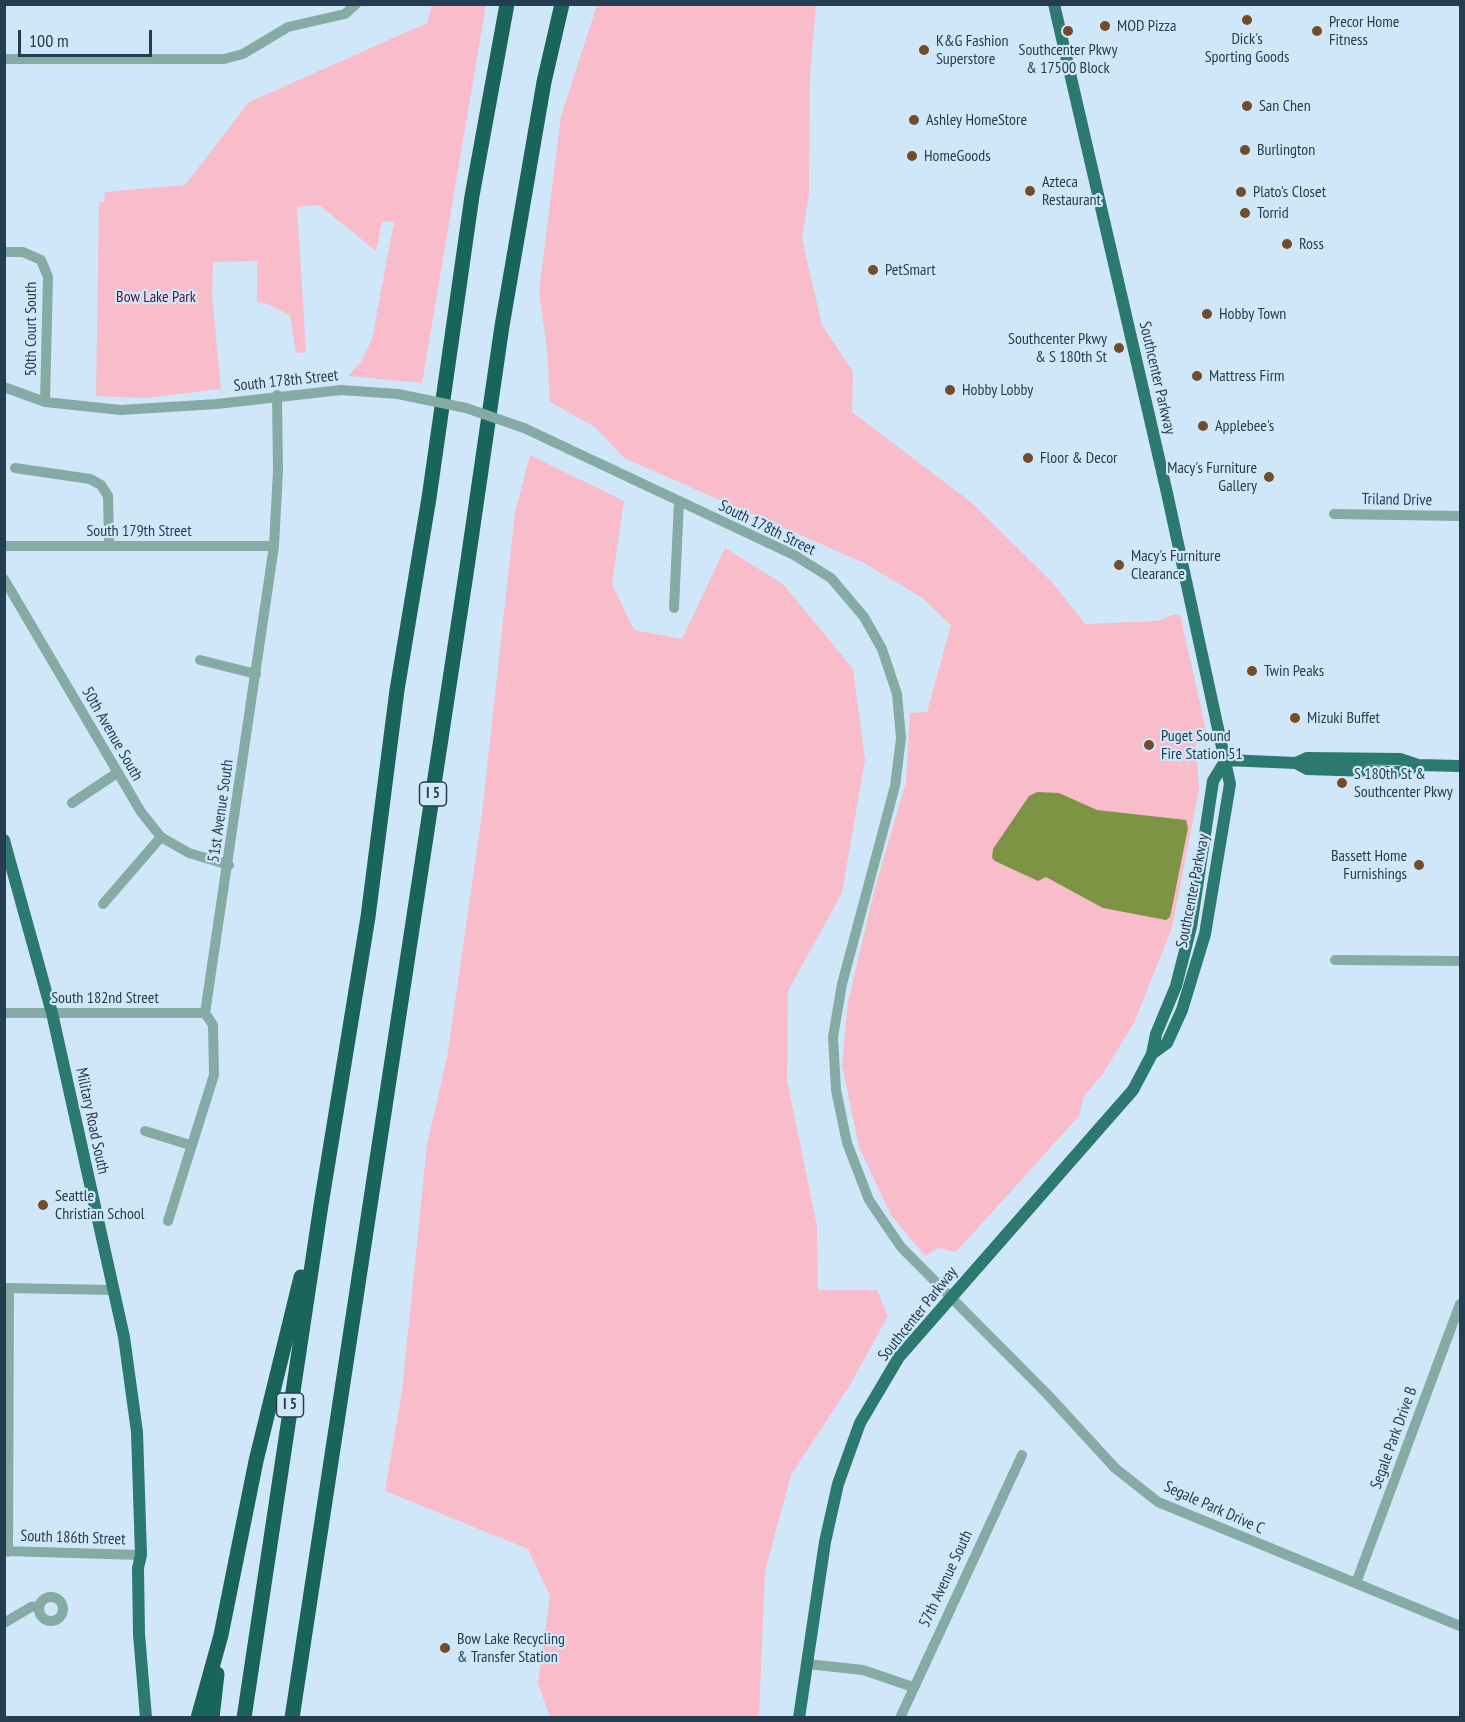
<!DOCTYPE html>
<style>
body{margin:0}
#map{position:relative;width:1465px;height:1722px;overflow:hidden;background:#d0e7fa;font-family:"PT Sans Narrow",sans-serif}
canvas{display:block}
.frame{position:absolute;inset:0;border:6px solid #253d51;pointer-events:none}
.scale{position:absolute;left:18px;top:30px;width:134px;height:27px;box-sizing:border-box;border:3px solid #253d51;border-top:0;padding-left:8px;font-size:18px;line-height:21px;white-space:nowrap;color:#253d51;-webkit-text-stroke:4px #d0e7fa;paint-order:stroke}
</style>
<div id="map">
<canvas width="1465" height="1722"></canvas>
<div class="frame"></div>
<div class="scale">100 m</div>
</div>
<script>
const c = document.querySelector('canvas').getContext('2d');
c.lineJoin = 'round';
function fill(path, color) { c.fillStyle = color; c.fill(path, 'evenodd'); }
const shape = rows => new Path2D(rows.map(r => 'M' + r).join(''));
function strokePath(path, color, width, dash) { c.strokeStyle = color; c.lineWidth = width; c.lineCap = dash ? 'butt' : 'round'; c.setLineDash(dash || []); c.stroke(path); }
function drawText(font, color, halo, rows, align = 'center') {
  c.font = font + ' "PT Sans Narrow",sans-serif'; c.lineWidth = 4.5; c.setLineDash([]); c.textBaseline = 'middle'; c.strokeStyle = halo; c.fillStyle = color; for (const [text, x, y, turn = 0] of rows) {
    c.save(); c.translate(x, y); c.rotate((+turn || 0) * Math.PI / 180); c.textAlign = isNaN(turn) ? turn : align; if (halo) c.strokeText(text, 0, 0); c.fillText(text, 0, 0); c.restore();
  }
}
fill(shape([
 [432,5,486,5,422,383,348,376,361,362,372,339,394,222,382,221,376,251,319,205,297,207,306,352,296,353,290,315,265,303,257,302,257,261,213,262,212,294,221,389,146,398,96,396,99,202,104,202,105,192,185,185,249,102,427,23],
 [597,5,816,5,810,76,809,193,802,239,822,325,853,372,852,412,972,503,1053,583,1085,624,1158,621,1172,615,1180,615,1206,730,1196,745,1199,789,1172,928,1134,1023,1102,1075,1084,1096,1079,1116,956,1252,938,1248,925,1256,891,1215,859,1147,842,1064,848,1002,875,888,906,782,910,713,927,712,951,625,921,597,862,562,624,458,595,427,550,402,547,349,539,291,561,116],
 [530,455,624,501,612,584,634,630,682,639,725,548,783,584,853,669,865,760,842,893,788,991,787,1080,817,1226,818,1290,877,1290,888,1316,850,1385,791,1475,765,1571,759,1717,550,1717,538,1683,550,1596,528,1549,385,1491,402,1391,427,1145,447,1057,482,814,515,512]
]), '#f8bcca');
fill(shape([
 [1037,792,1059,793,1097,810,1186,820,1188,828,1170,917,1166,920,1103,908,1046,877,1038,881,995,861,992,858,993,849,1029,796]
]), '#7c9444');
strokePath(shape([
 [4,59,224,59,243,54,288,27,345,14,356,4],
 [4,252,23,252,41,260,48,277,45,402],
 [4,387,45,402,121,410,217,404,341,390,398,394],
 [524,428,794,555,831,578,864,617,882,649,897,694,901,738,895,786,842,984,833,1037,836,1090,847,1143,869,1200,901,1247,1048,1395,1115,1468,1158,1502,1460,1626],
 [15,468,90,479,101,485,108,496,109,545],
 [1334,514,1460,516],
 [4,546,274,546],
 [4,579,141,812,161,837,189,853,229,865],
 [674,608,679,502],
 [200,660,256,674],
 [72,803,117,773],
 [103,904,161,837],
 [1335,960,1460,961],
 [4,1013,205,1013],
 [145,1131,190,1145],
 [168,1221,214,1075,213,1025,205,1013,274,546,278,471,277,395],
 [5,1288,114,1290],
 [4,1551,141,1555],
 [8,1552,9,1288],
 [1356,1583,1460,1304],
 '39 1609a12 12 0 1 1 24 0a12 12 0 1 1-24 0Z',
 [4,1623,31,1607,39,1606],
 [807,1664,863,1670,913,1687],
 [900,1718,1022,1455]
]), '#86aaa4', 10);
strokePath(shape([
 [1054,4,1167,493,1230,784,1205,934,1182,1010,1167,1043,1152,1054],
 [1226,760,1296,763,1307,758,1400,759,1418,765,1460,766],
 [1296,763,1307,769,1402,772,1418,765],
 [4,840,52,1013,124,1337,137,1432,141,1555,138,1568,139,1634,146,1718],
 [799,1718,825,1542,838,1484,860,1423,899,1357,1133,1090,1152,1054,1156,1034,1176,986,1191,927,1213,781,1226,760]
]), '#2b796f', 12);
strokePath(shape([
 [198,1718,221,1635,256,1461,301,1277],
 [212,1718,217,1674],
 [244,1718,321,1205,368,917,397,690,429,498,472,196,507,4],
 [292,1718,466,574,502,326,544,82,562,4]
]), '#19655c', 15);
strokePath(shape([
 [398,394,466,408,524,428]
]), '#86aaa4', 10);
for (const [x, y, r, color] of [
 [1247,20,6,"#734d29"],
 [1105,26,6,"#734d29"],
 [1068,31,6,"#734d29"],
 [1317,31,6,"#734d29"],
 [924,50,6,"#734d29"],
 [1247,106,6,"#734d29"],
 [914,120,6,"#734d29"],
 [1245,150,6,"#734d29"],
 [912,156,6,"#734d29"],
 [1030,191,6,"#734d29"],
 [1241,192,6,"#734d29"],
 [1245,213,6,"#734d29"],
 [1287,244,6,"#734d29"],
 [873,270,6,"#734d29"],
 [1207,314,6,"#734d29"],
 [1119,348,6,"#734d29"],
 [1197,376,6,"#734d29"],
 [950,390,6,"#734d29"],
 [1203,426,6,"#734d29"],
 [1028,458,6,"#734d29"],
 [1269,477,6,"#734d29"],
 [1119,565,6,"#734d29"],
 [1252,671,6,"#734d29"],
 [1295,718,6,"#734d29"],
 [1149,745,6,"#734d29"],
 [1342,783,6,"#734d29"],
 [1419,865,6,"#734d29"],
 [43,1205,6,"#734d29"],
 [445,1648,6,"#734d29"]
]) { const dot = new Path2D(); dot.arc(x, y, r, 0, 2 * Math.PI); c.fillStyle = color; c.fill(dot); strokePath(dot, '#d0e7fa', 2); }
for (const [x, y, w] of [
 [433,794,27],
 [290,1405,27]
]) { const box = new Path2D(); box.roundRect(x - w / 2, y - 12, w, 24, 4.5); c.fillStyle = '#d0e7fa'; c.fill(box); strokePath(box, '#253d51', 1.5); }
drawText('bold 15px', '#253d51', null, [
 ["I 5",433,794],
 ["I 5",290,1405]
]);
drawText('16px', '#253d51', '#d0e7fa', [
 ["Precor Home",1329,22],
 ["Fitness",1329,40],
 ["MOD Pizza",1117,26],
 ["Dick's",1247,39,"center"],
 ["Sporting Goods",1247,57,"center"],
 ["K&G Fashion",936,41],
 ["Superstore",936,59],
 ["Southcenter Pkwy",1068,50,"center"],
 ["& 17500 Block",1068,68,"center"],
 ["San Chen",1259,106],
 ["Ashley HomeStore",926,120],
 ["Burlington",1257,150],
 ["HomeGoods",924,156],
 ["Azteca",1042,182],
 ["Restaurant",1042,200],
 ["Plato's Closet",1253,192],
 ["Torrid",1257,213],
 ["Ross",1299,244],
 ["PetSmart",885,270],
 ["Hobby Town",1219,314],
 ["Southcenter Pkwy",1107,339,"right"],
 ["& S 180th St",1107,357,"right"],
 ["Mattress Firm",1209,376],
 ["Hobby Lobby",962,390],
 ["Applebee's",1215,426],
 ["Floor & Decor",1040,458],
 ["Macy's Furniture",1257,468,"right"],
 ["Gallery",1257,486,"right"],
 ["Macy's Furniture",1131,556],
 ["Clearance",1131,574],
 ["Twin Peaks",1264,671],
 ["Mizuki Buffet",1307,718],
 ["Puget Sound",1161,736],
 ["Fire Station 51",1161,754],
 ["S 180th St &",1354,774],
 ["Southcenter Pkwy",1354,792],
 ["Bassett Home",1407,856,"right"],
 ["Furnishings",1407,874,"right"],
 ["Seattle",55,1196],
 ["Christian School",55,1214],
 ["Bow Lake Recycling",457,1639],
 ["& Transfer Station",457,1657]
], 'left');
drawText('16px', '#5e102e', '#d0e7fa', [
 ["Bow Lake Park",156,297]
]);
drawText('16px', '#253d51', '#d0e7fa', [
 ["50th Court South",31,329,-90],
 ["Southcenter Parkway",1157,378,77],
 ["South 178th Street",286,381,-6],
 ["Triland Drive",1397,500,1],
 ["South 178th Street",767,528,26],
 ["South 179th Street",139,531],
 ["50th Avenue South",112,734,60],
 ["51st Avenue South",221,811,-82],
 ["Southcenter Parkway",1193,891,-79],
 ["South 182nd Street",105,998],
 ["Military Road South",92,1121,78],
 ["Southcenter Parkway",918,1314,-51],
 ["Segale Park Drive B",1394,1438,-70],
 ["Segale Park Drive C",1214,1508,24],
 ["South 186th Street",73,1538,2],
 ["57th Avenue South",946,1579,-65]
]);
</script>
